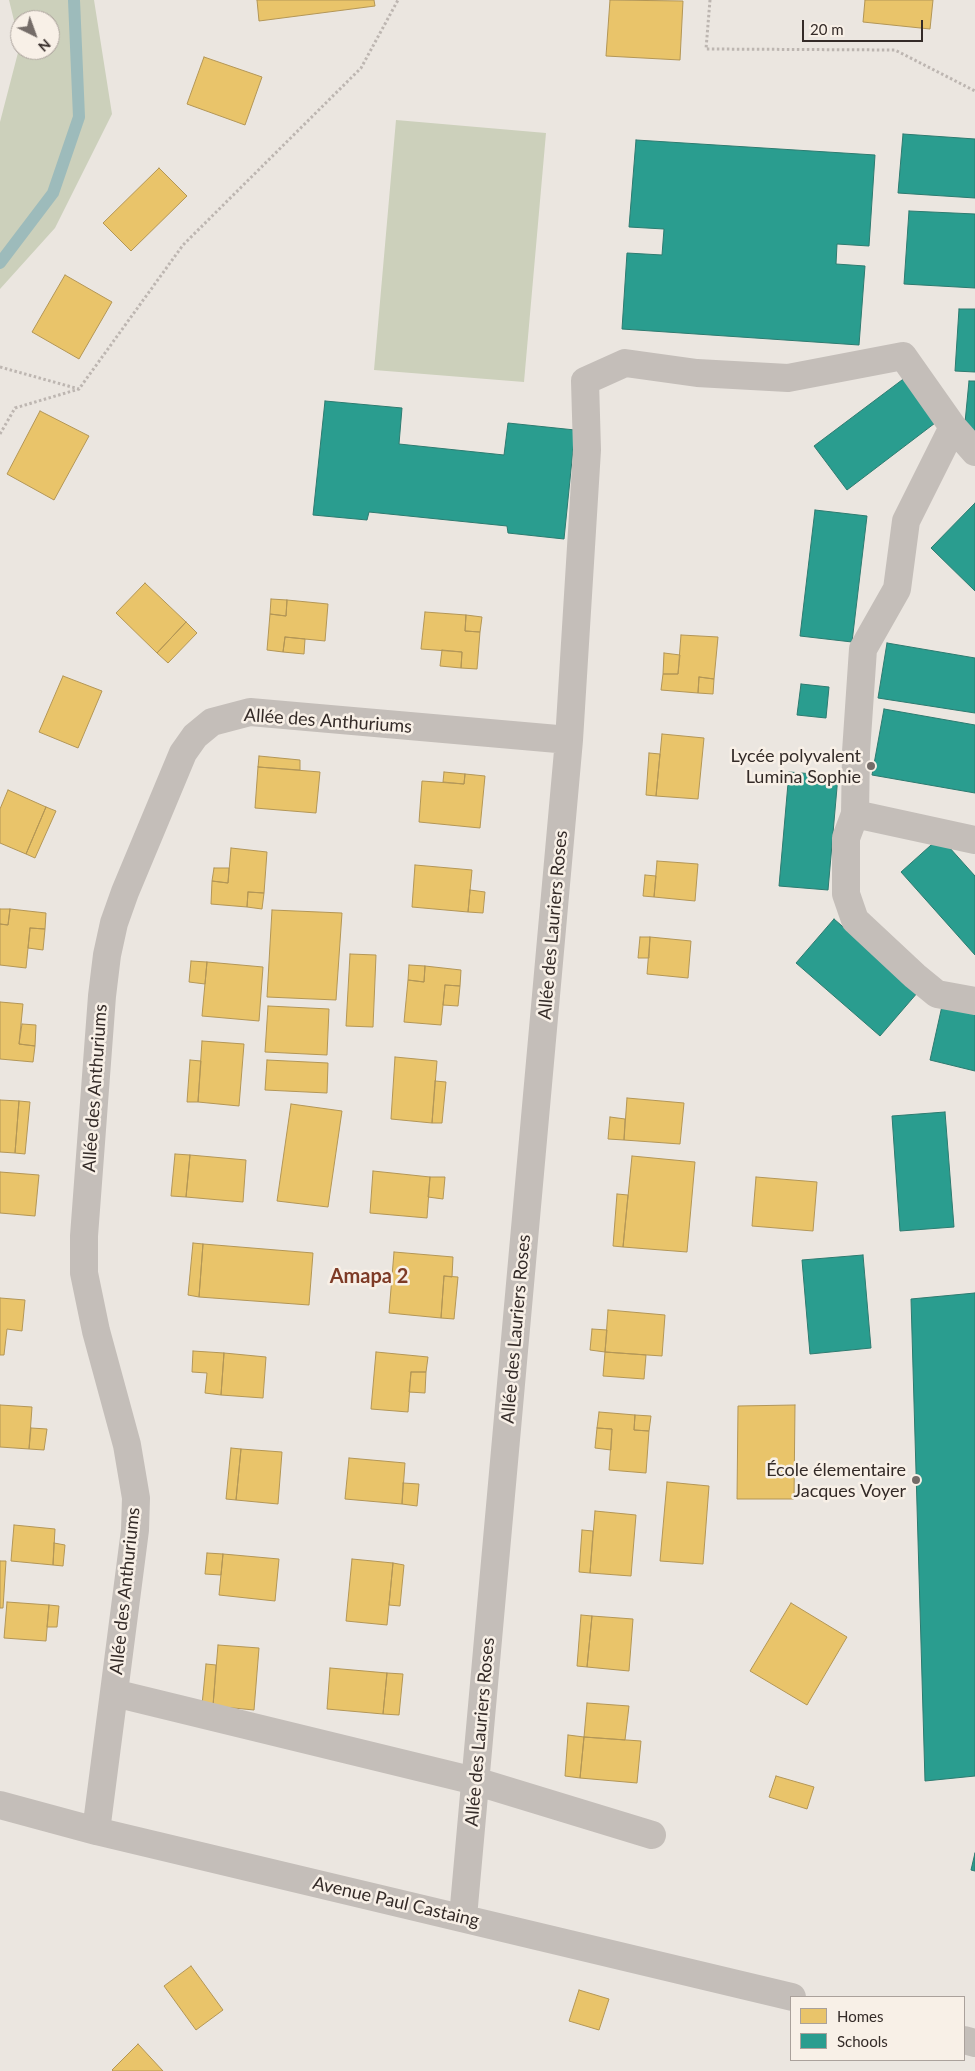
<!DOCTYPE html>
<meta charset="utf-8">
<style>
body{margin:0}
#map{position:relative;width:975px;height:2071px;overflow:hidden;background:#ebe6e0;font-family:Lato,sans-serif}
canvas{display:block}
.legend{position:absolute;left:790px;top:1996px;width:175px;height:65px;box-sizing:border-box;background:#f8f0e7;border:1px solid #aaa19b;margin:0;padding:6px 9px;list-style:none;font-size:15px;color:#342b28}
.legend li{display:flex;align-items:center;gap:10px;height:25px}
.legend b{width:25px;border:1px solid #aaa19b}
.north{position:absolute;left:10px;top:10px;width:50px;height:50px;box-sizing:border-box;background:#f8f0e7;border:1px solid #aaa19b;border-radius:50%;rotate:138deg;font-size:14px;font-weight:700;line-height:20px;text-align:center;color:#342b28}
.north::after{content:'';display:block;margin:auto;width:18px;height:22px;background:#746c68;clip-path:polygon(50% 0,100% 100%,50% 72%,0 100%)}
.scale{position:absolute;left:802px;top:20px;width:121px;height:22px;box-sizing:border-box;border:2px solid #342b28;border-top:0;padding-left:6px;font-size:15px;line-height:18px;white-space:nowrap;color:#342b28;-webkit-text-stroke:4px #f8f0e7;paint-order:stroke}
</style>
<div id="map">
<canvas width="975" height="2071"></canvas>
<ul class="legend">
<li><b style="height:14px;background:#e9c46a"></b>Homes</li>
<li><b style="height:14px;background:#2a9d8f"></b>Schools</li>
</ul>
<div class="north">N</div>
<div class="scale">20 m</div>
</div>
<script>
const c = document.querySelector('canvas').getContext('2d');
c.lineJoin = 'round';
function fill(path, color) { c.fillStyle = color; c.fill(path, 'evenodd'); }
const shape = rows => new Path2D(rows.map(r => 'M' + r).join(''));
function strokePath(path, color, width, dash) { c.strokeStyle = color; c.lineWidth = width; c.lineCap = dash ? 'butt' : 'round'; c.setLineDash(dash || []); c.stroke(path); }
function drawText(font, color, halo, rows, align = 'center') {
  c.font = font + ' Lato,sans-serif'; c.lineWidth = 5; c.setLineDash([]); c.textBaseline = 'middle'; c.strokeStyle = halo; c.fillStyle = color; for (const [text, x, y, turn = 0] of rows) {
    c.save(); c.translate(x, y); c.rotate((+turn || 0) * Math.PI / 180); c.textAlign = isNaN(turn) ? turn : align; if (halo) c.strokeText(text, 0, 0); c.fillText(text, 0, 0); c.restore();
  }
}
fill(shape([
 [9,0,94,0,112,114,55,228,0,289,0,122,20,45,20,50,50,50,50,20,20,20,20,45],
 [396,120,546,133,524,382,374,370]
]), '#ccd0bb');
const homes = shape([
 [257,0,374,0,375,6,259,21,257,0],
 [610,0,683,1,680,60,606,56,610,0],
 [865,0,933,0,930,29,863,22,865,0],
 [204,57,262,77,245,125,187,104,204,57],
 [159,168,187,196,131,251,103,223,159,168],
 [65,275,112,302,79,359,32,332,65,275],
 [40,411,89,436,54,500,7,474,40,411],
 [145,583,186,622,157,653,116,613,145,583],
 [271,599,287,600,286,616,270,614,271,599],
 [287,600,328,604,325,641,285,637,283,652,267,650,270,614,286,616,287,600],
 [425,612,466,615,465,631,480,632,477,669,461,668,462,652,421,649,425,612],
 [466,615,482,617,480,632,465,631,466,615],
 [186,622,197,633,168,663,157,653,186,622],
 [681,635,718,637,714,679,699,677,698,693,661,690,663,674,678,674,681,635],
 [285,637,305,639,304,654,283,652,285,637],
 [442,650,462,652,461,668,440,666,442,650],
 [664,653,680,655,678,674,663,674,664,653],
 [63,676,102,691,78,748,39,732,63,676],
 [699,677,714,679,713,694,698,693,699,677],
 [662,734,704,738,698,799,656,796,662,734],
 [649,753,660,754,656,796,646,795,649,753],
 [259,756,300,760,300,770,258,767,259,756],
 [258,767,320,772,316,813,255,808,258,767],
 [444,772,465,774,464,784,443,782,444,772],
 [465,774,485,776,480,828,419,822,422,781,464,784,465,774],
 [8,790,46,807,26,854,0,843,0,809,8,790],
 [46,807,56,811,35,858,26,854,46,807],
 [231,848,267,852,264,893,248,892,247,907,211,904,212,881,228,883,231,848],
 [657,861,698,864,695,901,654,897,657,861],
 [415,865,472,870,468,912,412,907,415,865],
 [214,868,229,868,228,883,212,881,214,868],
 [645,875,656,876,654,897,643,896,645,875],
 [470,890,485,892,483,913,468,912,470,890],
 [248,892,264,893,262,909,247,907,248,892],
 [0,909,10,909,8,925,0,924,0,909],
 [10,909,46,913,45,929,30,928,26,968,0,965,0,924,8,925,10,909],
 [272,910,342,913,336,1000,267,997,272,910],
 [30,928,45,929,43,950,28,948,30,928],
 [640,937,650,937,649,958,638,958,640,937],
 [650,937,691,941,688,978,647,974,650,937],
 [350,954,376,955,373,1027,346,1026,350,954],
 [191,961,207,962,205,984,189,982,191,961],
 [207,962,263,967,259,1021,202,1016,207,962],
 [409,965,425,966,424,982,408,980,409,965],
 [425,966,461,970,460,986,445,985,441,1025,404,1022,408,980,424,982,425,966],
 [445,985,460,986,458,1006,443,1005,445,985],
 [0,1002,23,1004,19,1044,35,1046,33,1062,0,1059,0,1002],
 [268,1006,329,1009,327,1055,265,1052,268,1006],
 [22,1024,36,1025,35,1046,19,1044,22,1024],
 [202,1041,244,1044,239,1106,198,1102,202,1041],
 [395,1057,437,1061,432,1123,391,1119,395,1057],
 [190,1060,201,1061,198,1102,187,1102,190,1060],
 [267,1060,328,1063,327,1093,265,1090,267,1060],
 [435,1081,446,1082,442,1123,432,1123,435,1081],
 [627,1098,684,1103,680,1144,624,1140,627,1098],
 [0,1100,19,1101,15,1153,0,1152,0,1100],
 [19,1101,30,1102,25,1154,15,1153,19,1101],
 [291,1104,342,1111,328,1207,277,1201,291,1104],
 [610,1117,625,1119,624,1140,608,1139,610,1117],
 [175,1154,190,1155,186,1197,171,1196,175,1154],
 [190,1155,246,1160,243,1202,186,1197,190,1155],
 [632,1156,695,1162,687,1252,623,1247,632,1156],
 [373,1171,430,1177,427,1218,370,1213,373,1171],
 [0,1172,39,1175,35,1216,0,1213,0,1172],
 [430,1177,445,1177,443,1199,428,1197,430,1177],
 [756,1177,817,1182,813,1231,752,1226,756,1177],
 [617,1194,628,1195,623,1247,613,1246,617,1194],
 [193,1243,203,1244,199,1297,188,1295,193,1243],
 [203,1244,313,1253,309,1305,199,1297,203,1244],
 [394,1252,453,1257,452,1277,444,1276,441,1318,389,1313,394,1252],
 [444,1276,458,1277,454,1319,441,1318,444,1276],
 [0,1298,25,1300,22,1331,7,1329,4,1355,0,1355,0,1298],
 [608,1310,665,1315,662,1356,605,1352,608,1310],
 [592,1329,607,1330,605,1352,590,1350,592,1329],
 [193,1351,224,1353,221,1395,205,1393,207,1373,192,1372,193,1351],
 [376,1352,428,1357,426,1372,411,1372,408,1412,371,1409,376,1352],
 [605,1352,646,1355,644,1379,603,1376,605,1352],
 [224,1353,266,1357,263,1398,221,1395,224,1353],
 [411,1372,426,1372,425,1393,409,1392,411,1372],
 [0,1405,32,1407,29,1449,0,1447,0,1405],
 [795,1405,794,1499,737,1499,738,1406,795,1405],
 [599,1412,635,1415,634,1430,649,1431,646,1473,609,1470,612,1429,597,1428,599,1412],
 [635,1415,651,1416,649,1431,634,1430,635,1415],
 [31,1428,47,1429,44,1450,29,1449,31,1428],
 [597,1428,612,1429,611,1450,595,1448,597,1428],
 [231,1448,241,1449,236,1500,226,1499,231,1448],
 [241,1449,282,1452,278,1504,236,1500,241,1449],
 [349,1458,405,1463,402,1504,345,1499,349,1458],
 [667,1482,709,1486,703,1564,660,1561,667,1482],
 [403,1483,419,1484,417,1506,402,1504,403,1483],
 [595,1511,636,1515,631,1576,590,1573,595,1511],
 [14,1525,55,1529,53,1565,11,1561,14,1525],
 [582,1530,593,1531,590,1573,579,1572,582,1530],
 [54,1543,65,1545,63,1566,53,1565,54,1543],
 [207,1553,223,1554,221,1575,205,1574,207,1553],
 [223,1554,279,1559,275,1601,219,1595,223,1554],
 [352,1559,393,1563,387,1625,346,1621,352,1559],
 [0,1561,6,1561,3,1608,0,1608,0,1561],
 [393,1563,404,1565,400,1606,389,1605,393,1563],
 [7,1602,49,1605,46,1641,4,1638,7,1602],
 [791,1603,847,1637,807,1705,750,1671,791,1603],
 [49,1605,59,1606,57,1627,47,1627,49,1605],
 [581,1615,592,1616,587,1667,577,1666,581,1615],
 [592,1616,633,1619,629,1671,587,1667,592,1616],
 [218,1645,259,1648,254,1710,213,1706,218,1645],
 [206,1664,216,1665,213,1706,202,1705,206,1664],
 [330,1668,387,1673,383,1714,327,1709,330,1668],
 [387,1673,403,1674,399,1715,383,1714,387,1673],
 [587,1703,629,1706,625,1740,584,1737,587,1703],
 [568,1735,584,1737,580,1778,565,1776,568,1735],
 [584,1737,641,1741,637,1783,580,1778,584,1737],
 [776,1776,814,1787,807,1809,769,1797,776,1776],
 [191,1966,223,2010,196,2030,164,1986,191,1966],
 [579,1990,609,1999,599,2030,569,2021,579,1990],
 [138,2044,163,2071,113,2071,112,2070,138,2044]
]);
fill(homes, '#e9c46a');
strokePath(homes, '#b39656', 1);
const schools = shape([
 [903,134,975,139,975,198,898,193,903,134],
 [636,140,875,155,869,246,837,244,836,264,865,266,859,345,622,329,627,253,662,255,664,229,629,227,636,140],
 [909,211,975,214,975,288,904,284,909,211],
 [959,309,975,309,975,372,955,371,959,309],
 [906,377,939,420,847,490,814,446,906,377],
 [969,381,975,381,975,434,964,433,969,381],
 [325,401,402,408,399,444,504,455,508,423,575,430,564,539,508,533,507,526,369,512,367,520,313,515,325,401],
 [975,503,975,591,931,548,975,503],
 [815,510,867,516,852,642,800,636,815,510],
 [887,643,975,658,975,713,878,698,887,643],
 [801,684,829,687,826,718,797,715,801,684],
 [884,709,975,725,975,793,872,775,884,709],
 [789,772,838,776,828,890,779,886,789,772],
 [940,837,975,876,975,955,901,872,940,837],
 [834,919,918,992,880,1036,796,963,834,919],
 [942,1006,975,1013,975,1071,930,1060,942,1006],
 [945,1112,954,1227,900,1231,892,1116,945,1112],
 [863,1255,871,1348,810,1354,802,1260,863,1255],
 [975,1293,975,1776,925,1781,911,1299,975,1293],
 [975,1853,975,1871,971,1870,975,1853]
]);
fill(schools, '#2a9d8f');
strokePath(schools, '#2d7b70', 1);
strokePath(shape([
 [0,263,53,193,79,117,74,0]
]), '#9dbbbb', 12);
strokePath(shape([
 [710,0,706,49,895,50,975,91],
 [0,367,79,389,183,245,361,68,398,0],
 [0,434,15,408,79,389]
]), '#bdb6b1', 3, [2.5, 2.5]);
strokePath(shape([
 [953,427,906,521,897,589,863,649,856,752,855,814,975,840],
 [855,814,846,838,846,894,855,920,915,976,937,994,975,1001],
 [114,1693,475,1781,652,1835],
 [0,1805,96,1831,792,1997],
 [96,1831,135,1530,136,1498,127,1445,96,1331,84,1273,84,1236,102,996,107,955,114,923,125,892,183,753,195,736,212,722,250,712,569,740],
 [463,1917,569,740,587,450,585,381,625,363,697,373,788,378,903,356,953,427,975,452],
 [964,2040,975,2043]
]), '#c4beb9', 28);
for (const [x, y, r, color] of [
 [871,766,5,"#746c68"],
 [916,1480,5,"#746c68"]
]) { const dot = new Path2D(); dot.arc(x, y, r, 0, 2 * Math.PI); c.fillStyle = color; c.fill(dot); strokePath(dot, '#f8f0e7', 2); }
drawText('18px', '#342b28', '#f8f0e7', [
 ["Allée des Anthuriums",328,721,4],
 ["Allée des Lauriers Roses",553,925,-85],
 ["Allée des Anthuriums",95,1088,-86],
 ["Allée des Lauriers Roses",516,1329,-85],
 ["Allée des Anthuriums",125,1591,-84],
 ["Allée des Lauriers Roses",480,1732,-85],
 ["Avenue Paul Castaing",396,1902,13]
]);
drawText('18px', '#342b28', '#f8f0e7', [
 ["Lycée polyvalent",861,756],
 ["Lumina Sophie",861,777],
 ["École élementaire",906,1470],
 ["Jacques Voyer",906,1491]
], 'right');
drawText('bold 20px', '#7e3b26', '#f8f0e7', [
 ["Amapa 2",369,1277]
]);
</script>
